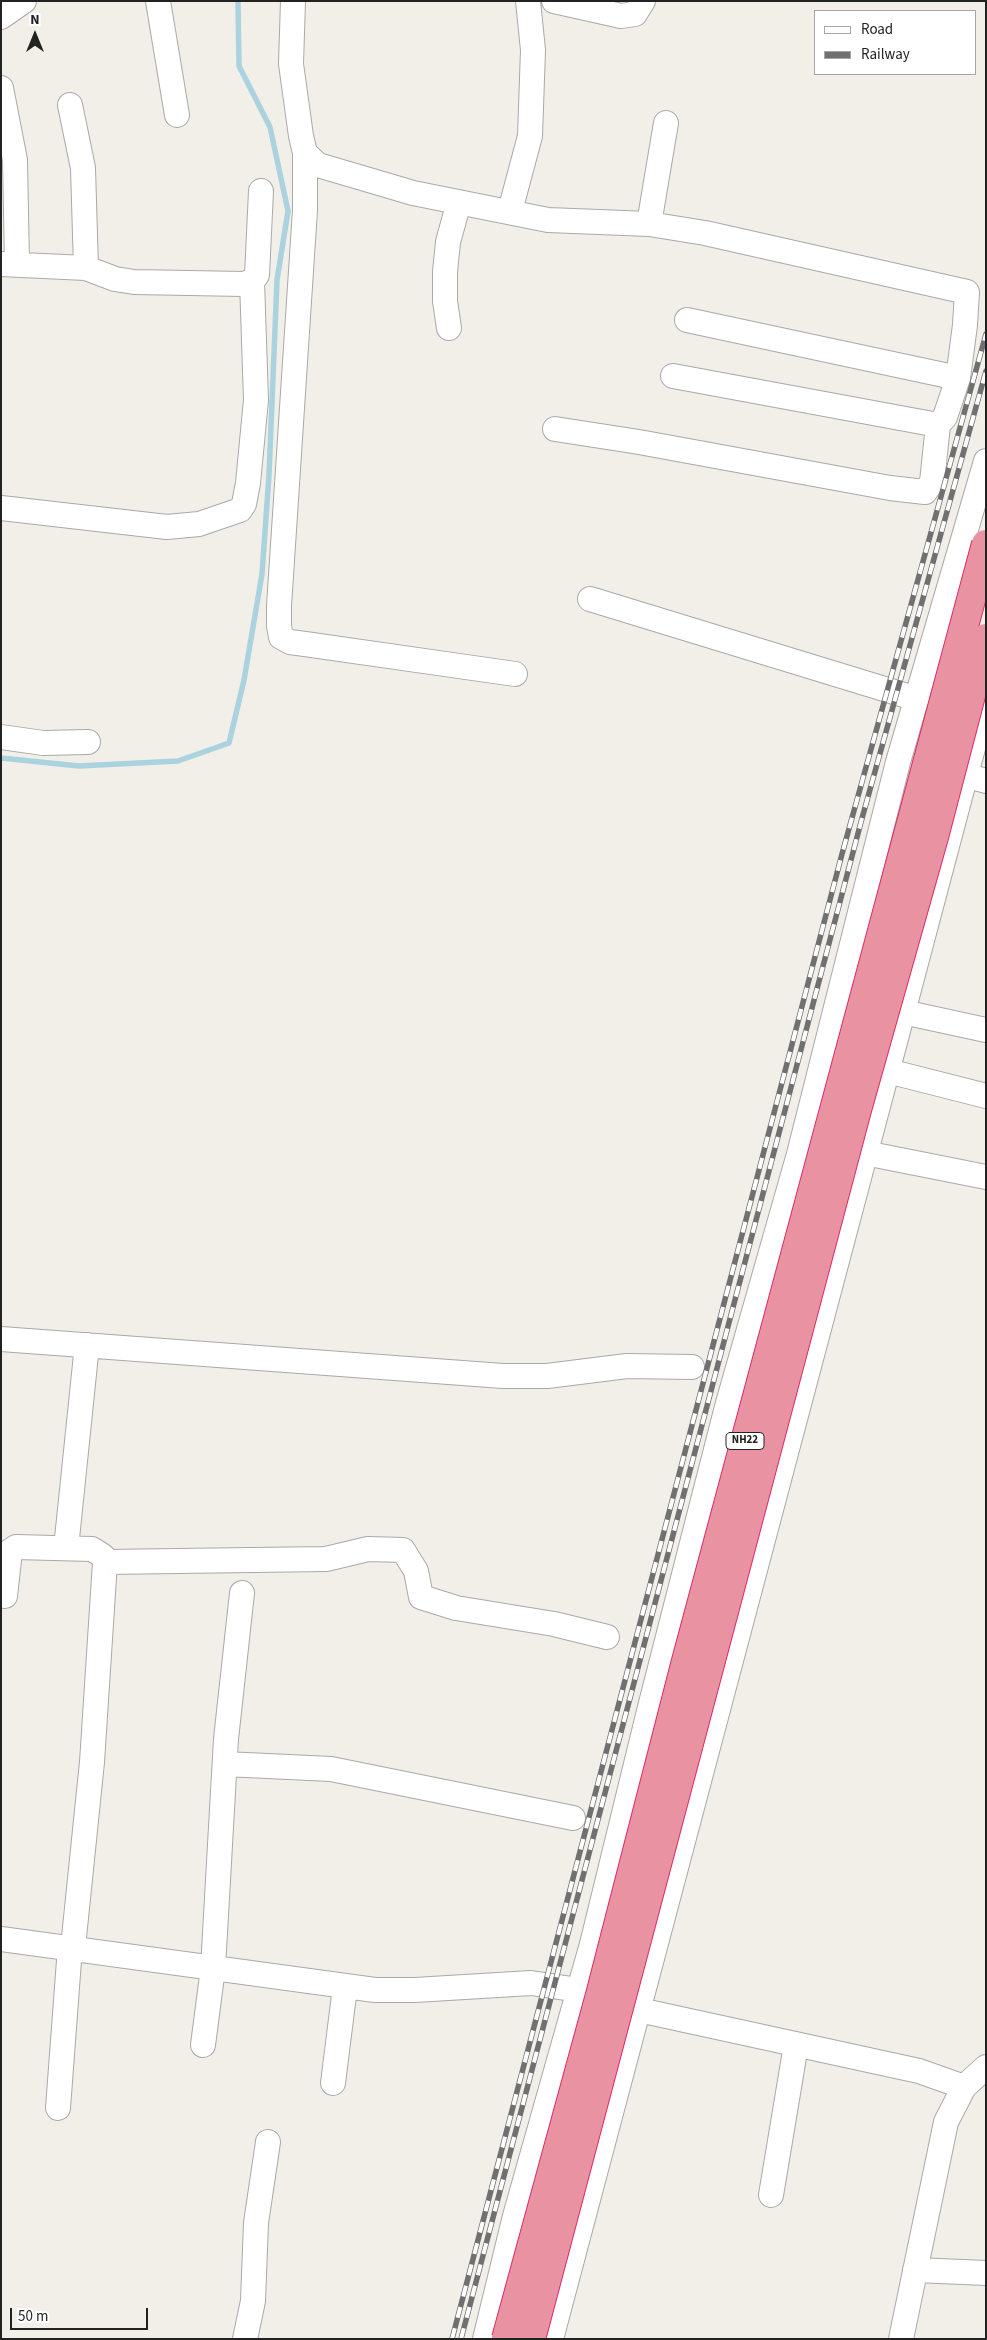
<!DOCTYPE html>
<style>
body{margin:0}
#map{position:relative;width:987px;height:2340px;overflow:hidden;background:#f2efe9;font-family:"Source Sans 3",sans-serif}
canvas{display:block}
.frame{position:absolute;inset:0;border:2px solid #222;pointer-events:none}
.legend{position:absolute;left:814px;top:10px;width:162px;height:65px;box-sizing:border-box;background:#fff;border:1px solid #a7a7a7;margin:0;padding:6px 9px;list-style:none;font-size:15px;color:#222}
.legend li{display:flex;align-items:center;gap:10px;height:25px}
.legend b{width:25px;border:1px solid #a7a7a7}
.north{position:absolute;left:10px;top:10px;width:50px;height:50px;-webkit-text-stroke:4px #fff;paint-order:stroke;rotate:0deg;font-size:14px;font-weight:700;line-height:20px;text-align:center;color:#222}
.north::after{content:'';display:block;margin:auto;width:18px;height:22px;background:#222;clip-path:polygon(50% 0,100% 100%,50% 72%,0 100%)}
.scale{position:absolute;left:10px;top:2308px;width:138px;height:22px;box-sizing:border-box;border:2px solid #222;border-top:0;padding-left:6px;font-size:15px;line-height:18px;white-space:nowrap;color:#222;-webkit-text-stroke:4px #fff;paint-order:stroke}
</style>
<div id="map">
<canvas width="987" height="2340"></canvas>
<div class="frame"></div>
<ul class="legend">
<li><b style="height:6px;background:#fff"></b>Road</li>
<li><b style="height:6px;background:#707070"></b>Railway</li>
</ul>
<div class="north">N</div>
<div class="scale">50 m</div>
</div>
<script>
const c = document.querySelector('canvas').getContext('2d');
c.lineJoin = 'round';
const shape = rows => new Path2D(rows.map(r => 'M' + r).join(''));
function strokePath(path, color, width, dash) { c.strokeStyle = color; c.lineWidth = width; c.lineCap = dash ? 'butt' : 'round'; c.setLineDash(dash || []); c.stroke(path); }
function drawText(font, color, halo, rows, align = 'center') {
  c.font = font + ' "Source Sans 3",sans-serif'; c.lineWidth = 4; c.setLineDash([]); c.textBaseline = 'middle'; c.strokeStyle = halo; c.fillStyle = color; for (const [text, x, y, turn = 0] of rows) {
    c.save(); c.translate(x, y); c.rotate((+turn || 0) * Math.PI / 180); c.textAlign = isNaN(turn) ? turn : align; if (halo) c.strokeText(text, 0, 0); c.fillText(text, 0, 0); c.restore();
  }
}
strokePath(shape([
 [1,758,79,766,178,761,229,743,244,680,262,574,269,475,277,280,288,211,270,127,239,66,238,1]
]), '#aad3df', 5.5);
const minor = shape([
 [158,1,177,115],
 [293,1,291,64,301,136,305,153,318,165,413,193,548,220,649,224,705,233,967,292,965,325,958,378,945,417,938,425,673,376],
 [554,1,621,16,635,14,643,1],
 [1,17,24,1],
 [1,88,15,160,17,264],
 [70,105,83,168,86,268],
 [305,153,305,210,279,606,279,626,281,637,290,642,305,644,515,674],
 [510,211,530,136,533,50,528,1],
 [649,224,666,123],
 [1,264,86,268,115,279,134,282,244,284,252,281,257,275,261,191],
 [687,320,958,378],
 [449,328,445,301,445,272,448,242,459,202],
 [555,429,639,442,890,488,925,492,932,482,938,425],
 [1,508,167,527,199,524,240,510,244,504,248,483,256,400,252,281],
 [590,599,917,699],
 [1,737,43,743,88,742],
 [965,775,986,781],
 [903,1012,986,1030],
 [872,1067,986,1096],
 [865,1153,986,1177],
 [1,1339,503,1376,547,1376,627,1366,692,1367],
 [66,1548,87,1345],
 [105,1562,326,1559,368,1549,403,1550,416,1571,421,1597,456,1608,554,1624,607,1637],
 [5,1596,10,1551,16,1547,92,1549,103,1556,105,1562,92,1762,73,1947],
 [225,1764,331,1769,573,1818],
 [1,1939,375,1990,415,1990,531,1983,579,1990],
 [639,2010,919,2071,964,2087,986,2067],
 [203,2045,213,1968,226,1739,242,1593],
 [333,2083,345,1987],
 [58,2108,70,1947],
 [771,2195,796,2045],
 [915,2270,986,2273],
 [245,2339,253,2301,256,2223,268,2142],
 [485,2339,515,2216,592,1944,650,1707,728,1403,799,1154,898,762,986,461],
 [551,2339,986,699],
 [901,2339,946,2122,964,2087]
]);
strokePath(minor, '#a9a9a9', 26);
strokePath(minor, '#fff', 24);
const rail = shape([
 [452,2339,842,854,986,334],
 [461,2339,861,822,986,371]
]);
strokePath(rail, '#707070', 5.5);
strokePath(rail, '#fff', 4, [11]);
const highwayBridge = shape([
 [506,2339,600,1995,686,1661,986,544],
 [531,2339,857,1110,934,837,986,638]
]);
strokePath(highwayBridge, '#dc2a67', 30, []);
strokePath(highwayBridge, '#e892a2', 28);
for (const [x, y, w] of [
 [745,1441,38]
]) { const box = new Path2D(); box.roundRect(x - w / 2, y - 8.5, w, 17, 4); c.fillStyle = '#fff'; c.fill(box); strokePath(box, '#222', 1); }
drawText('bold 11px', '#222', null, [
 ["NH22",745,1441]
]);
</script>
